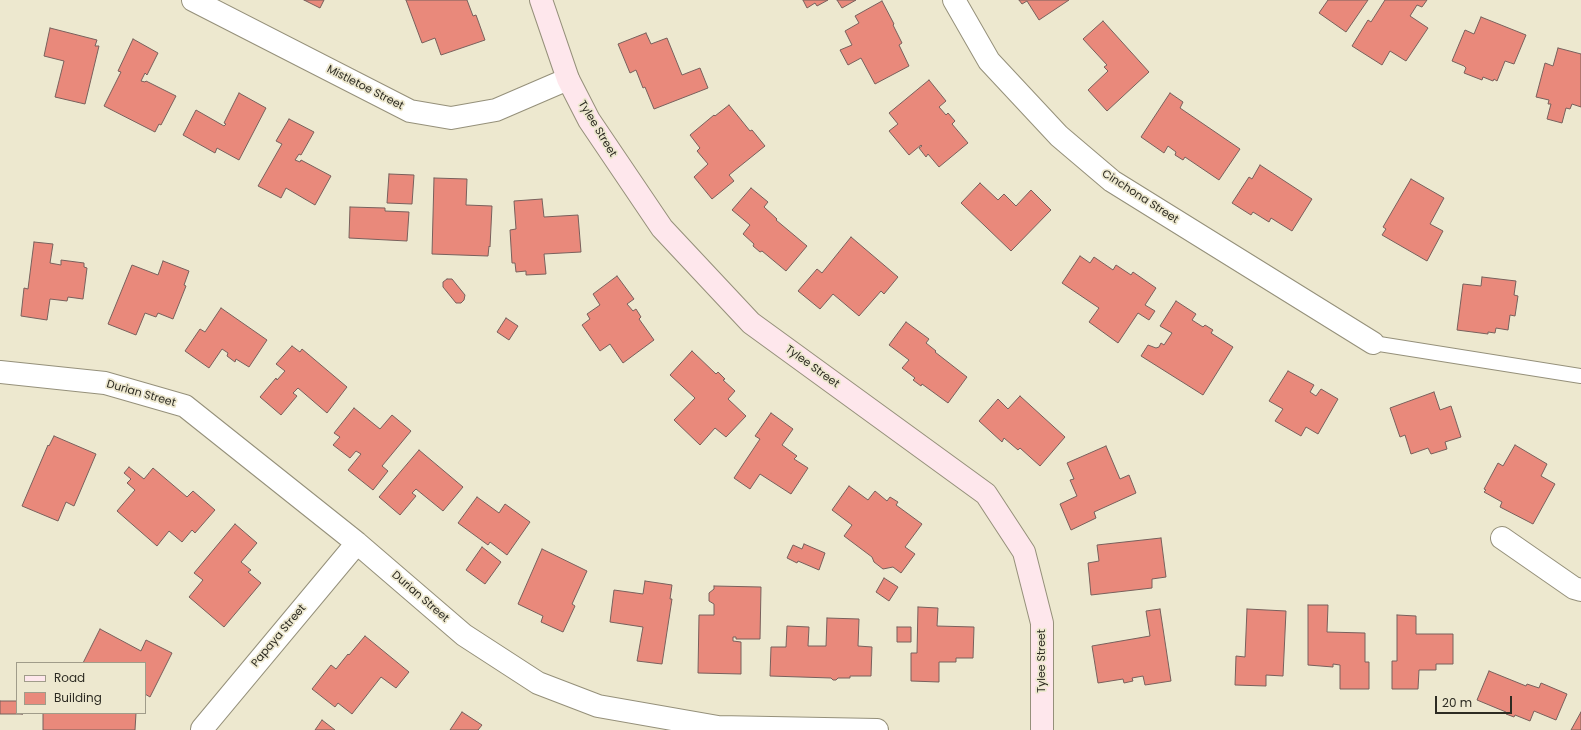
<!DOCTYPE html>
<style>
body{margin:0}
#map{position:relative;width:1581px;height:730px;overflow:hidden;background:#ede8cf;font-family:Poppins,sans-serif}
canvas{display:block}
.legend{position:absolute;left:16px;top:662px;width:130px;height:52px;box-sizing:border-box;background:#ede8cf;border:1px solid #a09c8a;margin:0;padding:5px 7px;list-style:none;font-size:12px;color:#2d2b22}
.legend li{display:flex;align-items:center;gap:8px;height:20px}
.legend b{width:20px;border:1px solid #a09c8a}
.scale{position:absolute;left:1435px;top:696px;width:77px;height:18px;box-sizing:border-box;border:2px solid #2d2b22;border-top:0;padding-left:5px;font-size:12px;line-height:14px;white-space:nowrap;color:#2d2b22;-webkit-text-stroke:3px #ede8cf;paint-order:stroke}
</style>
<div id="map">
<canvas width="1581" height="730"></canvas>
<ul class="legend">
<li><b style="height:5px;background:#fee7ec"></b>Road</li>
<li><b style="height:11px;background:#e9897b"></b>Building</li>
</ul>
<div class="scale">20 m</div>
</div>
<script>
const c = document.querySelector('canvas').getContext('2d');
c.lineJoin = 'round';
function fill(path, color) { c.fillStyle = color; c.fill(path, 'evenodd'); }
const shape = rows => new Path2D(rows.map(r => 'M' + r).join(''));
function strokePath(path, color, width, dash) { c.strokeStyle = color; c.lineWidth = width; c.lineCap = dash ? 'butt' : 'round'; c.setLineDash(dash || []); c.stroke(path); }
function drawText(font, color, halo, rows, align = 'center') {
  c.font = font + ' Poppins,sans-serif'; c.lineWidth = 3.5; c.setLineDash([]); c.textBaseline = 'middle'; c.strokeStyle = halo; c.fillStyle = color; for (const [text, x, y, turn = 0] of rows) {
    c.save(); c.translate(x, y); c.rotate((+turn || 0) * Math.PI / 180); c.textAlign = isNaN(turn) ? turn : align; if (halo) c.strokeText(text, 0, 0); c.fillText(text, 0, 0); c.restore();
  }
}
const building = shape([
 [304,0,324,0,320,8,304,0],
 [406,0,467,0,473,16,476,15,485,40,441,55,435,38,422,43,406,0],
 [803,0,828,0,817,6,815,3,807,8,803,0],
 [837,0,856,0,842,8,837,0],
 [1019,0,1069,0,1039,20,1027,1,1022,4,1019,0],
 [1328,0,1368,0,1346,32,1319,13,1328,0],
 [1385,0,1427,0,1422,7,1417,5,1410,16,1428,28,1406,61,1390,51,1382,65,1352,46,1368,20,1371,22,1385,0],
 [882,1,894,24,893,25,902,43,899,45,909,66,875,84,861,58,848,65,840,50,852,45,845,31,859,23,855,16,882,1],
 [1481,17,1526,35,1514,64,1505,61,1497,81,1494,79,1493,81,1483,77,1482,80,1464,73,1466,68,1464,66,1452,61,1465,30,1474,34,1481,17],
 [1103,21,1149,72,1107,111,1088,90,1108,71,1104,67,1107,65,1083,39,1103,21],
 [50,28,97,40,95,46,99,46,85,104,55,97,64,61,44,56,50,28],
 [646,33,651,44,667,38,682,75,700,68,708,88,654,109,645,87,643,88,636,70,630,73,618,44,646,33],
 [133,39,158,53,147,75,145,73,141,81,145,82,146,81,176,96,161,125,159,124,155,132,104,106,121,72,118,71,133,39],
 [1558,48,1581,54,1581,107,1572,104,1570,109,1566,108,1562,123,1547,119,1551,104,1548,104,1549,100,1536,97,1545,63,1553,66,1558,48],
 [929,80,946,101,939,107,946,115,948,113,955,121,952,124,968,143,939,167,928,154,926,157,919,148,922,146,921,145,909,155,889,131,898,124,889,113,929,80],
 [239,93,266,108,239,160,217,148,215,153,183,135,196,110,224,126,226,124,224,123,239,93],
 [1170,93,1183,102,1180,108,1240,149,1219,180,1185,157,1183,160,1175,155,1176,152,1168,146,1164,153,1141,137,1170,93],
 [729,105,750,131,752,130,765,146,729,175,734,181,712,199,694,177,708,164,697,151,700,148,690,135,714,115,715,116,729,105],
 [289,119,314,132,301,155,299,154,295,160,300,162,301,160,331,176,315,205,286,188,281,198,258,186,282,144,276,141,289,119],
 [1260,165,1312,199,1292,231,1271,218,1269,222,1253,212,1251,215,1232,203,1249,177,1252,179,1260,165],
 [389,174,414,175,412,204,387,203,389,174],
 [434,178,467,179,466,205,492,206,490,247,489,246,488,256,432,254,434,178],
 [1411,179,1444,198,1430,224,1443,231,1427,261,1382,235,1386,229,1383,227,1411,179],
 [980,183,998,200,1004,194,1016,206,1031,190,1051,210,1011,251,961,203,980,183],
 [751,188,768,202,764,207,777,219,776,220,807,246,786,271,762,251,760,252,753,246,754,244,743,234,750,225,732,210,751,188],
 [542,199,544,217,578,215,581,252,544,254,546,274,526,275,526,271,516,272,515,263,512,263,510,230,516,229,514,201,542,199],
 [350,207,385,208,385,211,409,212,407,241,349,238,350,207],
 [851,237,898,277,884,294,881,291,859,316,833,294,820,309,798,291,817,269,822,273,851,237],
 [34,242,53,244,50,263,61,265,61,260,84,263,84,267,87,268,83,299,68,297,67,301,50,299,47,320,21,316,24,288,28,289,34,242],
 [1080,256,1090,263,1094,257,1113,270,1116,265,1131,275,1133,272,1156,288,1145,305,1155,311,1149,320,1138,313,1118,343,1089,322,1099,308,1062,283,1080,256],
 [163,261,189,271,184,285,186,286,173,319,158,313,156,317,145,313,136,335,108,324,132,265,158,275,163,261],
 [617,276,634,299,627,304,633,311,636,309,641,317,639,319,654,340,623,363,610,344,600,351,582,325,590,319,587,314,600,305,593,294,617,276],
 [1482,277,1516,281,1514,295,1518,296,1515,316,1510,315,1508,330,1496,328,1495,333,1488,332,1488,334,1457,330,1463,284,1481,286,1482,277],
 [447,279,452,279,465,295,464,300,461,303,456,303,443,287,443,282,447,279],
 [1176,301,1196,314,1192,320,1203,327,1205,325,1213,330,1211,333,1233,347,1203,395,1141,356,1148,345,1156,348,1159,347,1161,343,1164,345,1172,333,1160,326,1176,301],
 [221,308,267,340,249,367,236,359,235,362,227,356,228,353,222,349,209,368,185,351,200,329,205,332,221,308],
 [506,318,518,326,509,340,497,332,506,318],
 [906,322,929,339,926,343,936,351,935,352,967,377,948,403,922,384,921,386,913,380,915,378,902,368,909,360,889,345,906,322],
 [292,346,300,352,302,349,347,387,327,413,298,388,293,393,297,396,281,415,260,397,276,378,277,380,285,371,276,364,292,346],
 [692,351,716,374,718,372,725,379,723,380,735,391,728,399,746,416,726,437,715,428,700,445,674,420,695,398,670,375,692,351],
 [1288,371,1314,385,1310,392,1316,396,1321,389,1338,399,1318,434,1306,427,1301,436,1275,421,1283,409,1269,401,1288,371],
 [1434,392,1440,410,1451,406,1461,437,1445,442,1447,449,1431,454,1428,448,1411,454,1405,435,1400,437,1390,408,1434,392],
 [1020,396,1065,437,1040,466,1020,448,1018,450,1004,438,1002,442,979,421,998,399,1008,409,1020,396],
 [354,408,380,429,392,415,411,431,382,466,388,471,373,490,348,470,361,454,356,451,350,458,333,445,340,437,334,433,354,408],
 [771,413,793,429,782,445,797,456,794,459,808,468,791,494,760,474,750,489,734,478,760,439,755,436,771,413],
 [54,436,96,454,74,506,66,502,58,521,22,506,48,445,49,446,54,436],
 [1515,445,1547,464,1541,476,1555,484,1533,524,1500,507,1502,502,1484,492,1486,490,1484,489,1498,463,1503,466,1515,445],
 [1106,446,1120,479,1129,475,1136,493,1094,512,1096,518,1071,530,1060,504,1077,496,1070,480,1074,479,1067,463,1106,446],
 [419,450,463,487,443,511,416,489,412,493,416,496,400,515,379,497,419,450],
 [129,467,144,479,153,468,187,497,193,491,215,510,195,533,192,530,182,542,169,531,157,546,117,511,135,490,127,483,131,479,124,473,129,467],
 [849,486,868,500,875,491,887,501,890,497,898,502,896,505,922,524,905,547,915,554,901,573,893,567,883,569,874,562,872,557,844,536,852,525,832,510,849,486],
 [477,497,499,513,505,504,530,522,507,555,490,542,488,545,458,523,477,497],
 [235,524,257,543,241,562,251,570,248,572,261,583,224,627,189,597,203,580,194,573,235,524],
 [1161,538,1166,577,1152,579,1152,588,1091,595,1088,563,1099,561,1097,545,1161,538],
 [804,544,825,553,819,570,798,561,797,563,787,558,793,545,802,549,804,544],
 [482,547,501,562,485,584,466,570,482,547],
 [542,549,587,571,572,604,575,606,563,632,541,622,543,616,518,604,542,549],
 [884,578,898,587,889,601,876,592,884,578],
 [645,581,672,585,670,599,672,599,662,664,637,661,643,627,610,622,614,590,643,594,645,581],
 [714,586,761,587,760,639,736,639,736,637,733,637,733,641,741,642,741,674,698,673,699,615,714,615,714,604,709,601,709,593,714,589,714,586],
 [1308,605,1328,605,1327,632,1365,633,1365,662,1369,662,1369,689,1340,689,1340,665,1333,664,1333,667,1308,665,1308,605],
 [918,607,938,608,937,626,974,627,973,658,956,658,956,662,939,662,939,682,911,681,911,653,917,653,918,607],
 [1160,609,1171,681,1145,685,1143,676,1132,678,1133,681,1124,683,1123,679,1098,683,1092,646,1150,636,1146,611,1160,609],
 [1247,609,1286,611,1283,676,1266,675,1266,686,1235,685,1236,656,1245,657,1247,609],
 [1397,615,1416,616,1416,634,1453,634,1453,664,1436,664,1436,670,1419,670,1418,689,1392,689,1392,661,1397,661,1397,615],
 [827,618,859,619,858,646,872,647,871,676,850,676,850,678,838,678,836,680,833,680,831,678,770,676,771,647,786,647,787,626,809,627,808,646,826,646,827,618],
 [897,627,911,627,911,642,897,642,897,627],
 [100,629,141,651,146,640,172,653,150,697,145,694,145,663,83,663,100,629],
 [365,636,409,672,396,688,381,677,352,714,338,703,335,707,312,689,331,665,336,669,348,654,349,655,365,636],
 [1489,671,1526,686,1527,684,1539,688,1541,683,1567,694,1556,720,1534,711,1530,721,1515,715,1514,717,1506,714,1506,712,1477,700,1489,671],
 [0,701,17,701,17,713,23,714,0,714,0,701],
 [462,712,482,725,478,730,450,730,462,712],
 [1581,712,1581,730,1571,730,1581,712],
 [43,713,136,713,135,730,43,730,43,713],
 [322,720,335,730,315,730,322,720]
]);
fill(building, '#e9897b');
strokePath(building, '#78605c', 1);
const lane = shape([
 [1373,343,1581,376]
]);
const street = shape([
 [193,0,410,111,451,118,496,110,568,79],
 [954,0,989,61,1059,136,1112,181,1373,343],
 [0,372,105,383,185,406,357,543,464,635,538,683,598,706,718,727,877,730],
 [1502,538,1574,588,1581,590],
 [202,729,357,543]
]);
const secondary = shape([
 [541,0,568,79,589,120,662,228,751,323,986,494,1024,552,1042,623,1042,730]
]);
strokePath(lane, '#95907a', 16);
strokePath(street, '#95907a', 24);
strokePath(secondary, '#95907a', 24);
strokePath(lane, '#fff', 14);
strokePath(street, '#fff', 22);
strokePath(secondary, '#fee7ec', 22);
drawText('11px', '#2d2b22', '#ede8cf', [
 ["Mistletoe Street",365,88,27],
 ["Tylee Street",597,129,59],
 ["Cinchona Street",1140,197,33],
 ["Tylee Street",812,367,36],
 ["Durian Street",141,394,16],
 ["Durian Street",420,597,41],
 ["Papaya Street",279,636,-50],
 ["Tylee Street",1042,661,-90]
]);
</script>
